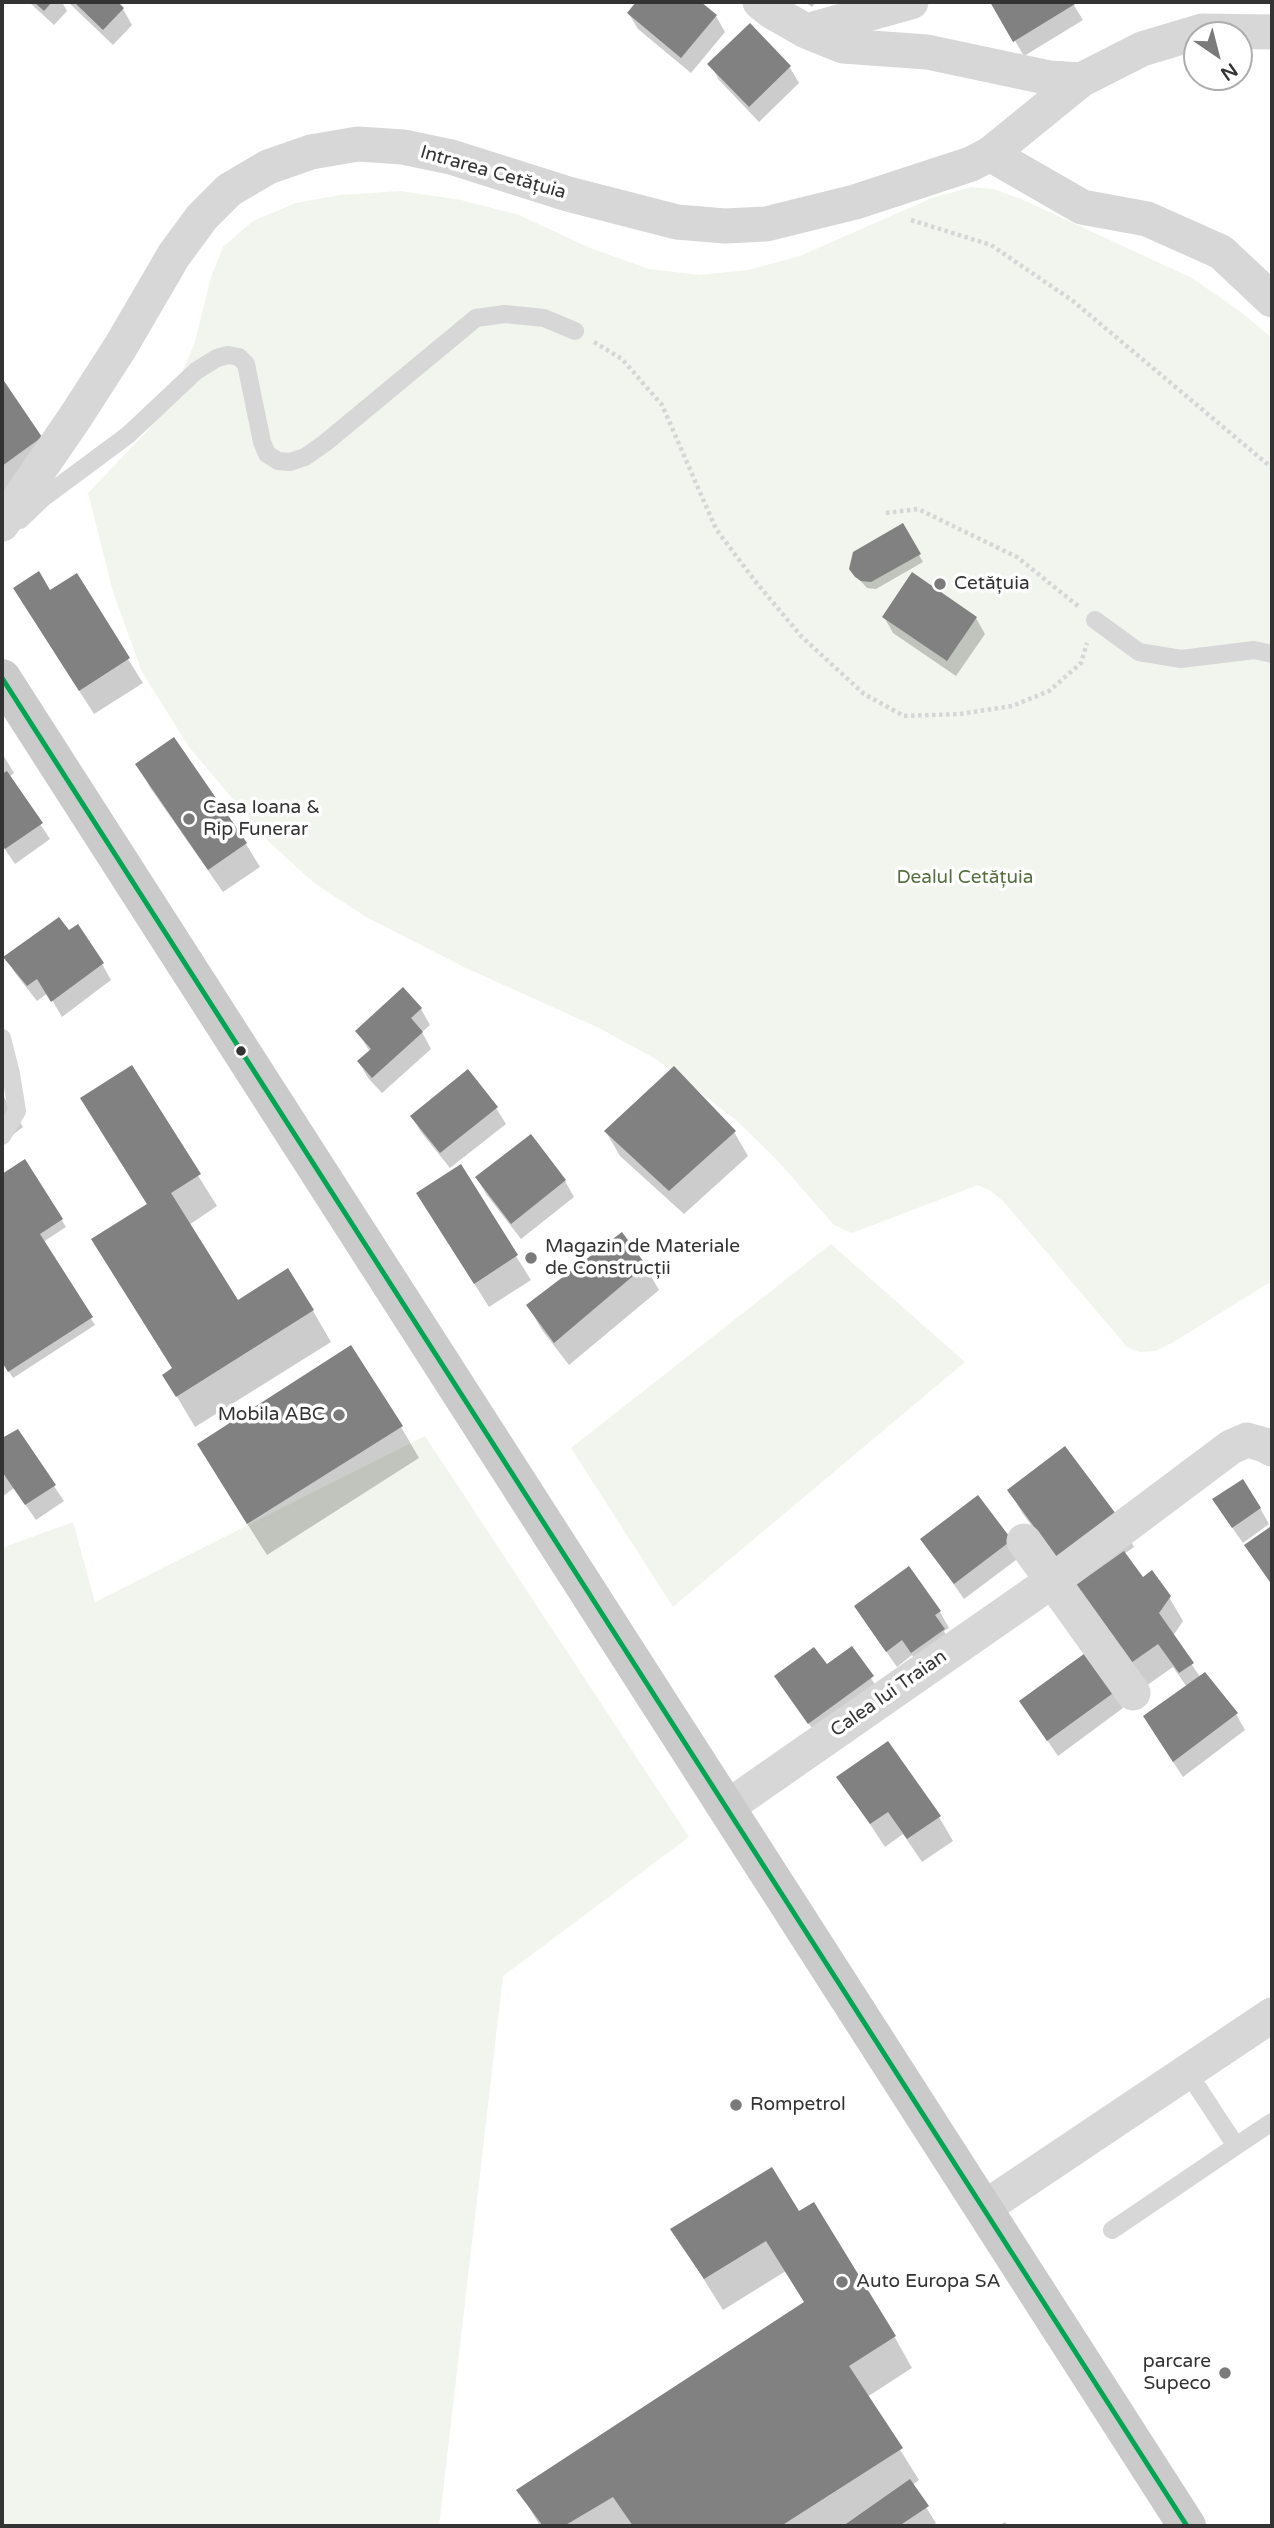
<!DOCTYPE html>
<meta charset="utf-8">
<style>
body{margin:0}
#map{position:relative;width:1274px;height:2528px;overflow:hidden;background:#fff;font-family:"Varela Round",sans-serif}
canvas{display:block}
.frame{position:absolute;inset:0;border:4px solid #333;pointer-events:none}
.north{position:absolute;left:1183px;top:21px;width:70px;height:70px;box-sizing:border-box;background:#fff;border:2px solid #adadad;border-radius:50%;rotate:145deg;font-size:19px;font-weight:700;line-height:28px;text-align:center;color:#333}
.north::after{content:'';display:block;margin:auto;width:24px;height:32px;background:#7a7a7a;clip-path:polygon(50% 0,100% 100%,50% 72%,0 100%)}
</style>
<div id="map">
<canvas width="1274" height="2528"></canvas>
<div class="frame"></div>
<div class="north">N</div>
</div>
<script>
const c = document.querySelector('canvas').getContext('2d');
c.lineJoin = 'round';
function fill(path, color) { c.fillStyle = color; c.fill(path, 'evenodd'); }
const shape = rows => new Path2D(rows.map(r => 'M' + r).join(''));
function strokePath(path, color, width, dash) { c.strokeStyle = color; c.lineWidth = width; c.lineCap = dash ? 'butt' : 'round'; c.setLineDash(dash || []); c.stroke(path); }
function drawText(font, color, halo, rows, align = 'center') {
  c.font = font + ' "Varela Round",sans-serif'; c.lineWidth = 7; c.setLineDash([]); c.textBaseline = 'middle'; c.strokeStyle = halo; c.fillStyle = color; for (const [text, x, y, turn = 0] of rows) {
    c.save(); c.translate(x, y); c.rotate((+turn || 0) * Math.PI / 180); c.textAlign = isNaN(turn) ? turn : align; if (halo) c.strokeText(text, 0, 0); c.fillText(text, 0, 0); c.restore();
  }
}
fill(shape([
 [971,187,993,189,1021,199,1192,278,1241,312,1272,338,1272,1281,1172,1343,1155,1351,1140,1352,1127,1347,1004,1202,991,1191,978,1185,852,1233,834,1225,777,1160,736,1120,656,1059,599,1028,466,968,366,917,314,883,269,842,189,747,142,672,113,592,88,493,149,429,181,375,195,342,211,277,223,247,253,221,296,203,340,195,400,191,461,200,519,215,590,248,649,269,699,275,748,270,800,256,932,198],
 [831,1244,965,1362,673,1607,571,1448],
 [425,1436,689,1837,503,1976,439,2526,2,2526,2,1548,73,1522,95,1602]
]), '#f1f5ed');
fill(shape([
 [29,2,62,2,67,11,54,25],
 [68,2,115,2,123,9,132,25,113,45],
 [638,2,698,2,716,16,725,32,691,73,638,29,629,14],
 [805,2,816,2,812,7],
 [992,2,1072,2,1083,20,1024,56],
 [750,26,790,68,799,83,759,122,719,80,710,64],
 [2,381,41,438,2,527],
 [902,525,923,562,876,589,867,588,856,576],
 [76,576,143,683,94,714,29,612,50,592],
 [884,617,976,618,985,634,956,676,893,633],
 [2,753,14,773,9,777,50,839,15,864,2,845],
 [137,765,246,844,260,867,223,892,151,789],
 [6,957,102,964,111,980,62,1017,48,993,37,1001,15,973],
 [403,989,421,1009,430,1025,422,1032,431,1049,382,1093,368,1078,359,1062,370,1052,357,1031],
 [131,1068,217,1206,189,1225,238,1302,313,1311,331,1342,195,1427,164,1375,173,1369,148,1206,100,1130],
 [2,1094,23,1127,2,1143],
 [496,1108,506,1124,450,1168,421,1132,412,1116],
 [606,1132,734,1132,748,1156,684,1214,620,1156],
 [530,1137,565,1181,574,1197,521,1239,486,1194,477,1178],
 [25,1161,66,1227,43,1242,95,1325,13,1378,2,1360,2,1176],
 [460,1167,531,1280,489,1307,432,1217],
 [621,1235,645,1266,659,1290,569,1365,542,1330,528,1306],
 [401,1427,419,1458,267,1555,217,1476],
 [17,1431,64,1501,36,1520,14,1488,2,1497,2,1440],
 [1009,1490,1121,1523,1134,1547,1124,1554,1142,1579,1169,1597,1183,1621,1173,1636,1200,1677,1236,1714,1245,1730,1183,1777,1154,1733,1187,1687,1173,1667,1146,1686,1078,1589,1023,1514],
 [978,1497,1020,1557,964,1599,922,1539],
 [1260,1508,1269,1524,1243,1543,1224,1516],
 [940,1612,949,1628,944,1631,952,1646,922,1668,912,1655,897,1667,866,1623],
 [851,1649,881,1693,819,1738,776,1677,826,1667],
 [1114,1692,1123,1708,1058,1756,1021,1702],
 [887,1743,939,1817,953,1841,922,1862,903,1834,885,1847,839,1777],
 [798,2213,894,2336,912,2368,867,2397,919,2480,912,2485,936,2523,931,2526,540,2526,519,2490,805,2303,786,2271,723,2310,673,2230],
 [1005,2522,1008,2526,998,2526]
]), '#0003');
fill(shape([
 [34,2,52,2,44,11],
 [74,2,118,2,124,8,103,30],
 [636,2,701,2,717,15,681,58,627,13],
 [990,2,1074,2,1075,4,1013,42],
 [750,23,791,66,749,107,707,64],
 [2,378,42,437,2,466],
 [903,523,921,554,871,582,861,581,855,577,849,569,853,552],
 [39,571,50,590,77,573,130,658,79,691,13,588],
 [912,572,977,617,947,661,882,617],
 [174,737,247,843,208,870,135,764],
 [7,771,43,823,5,849,2,845,2,774],
 [59,917,69,930,78,924,104,963,51,1002,37,979,27,986,3,957],
 [403,987,422,1008,411,1018,423,1032,372,1078,357,1061,371,1049,355,1031],
 [132,1065,201,1174,171,1193,238,1300,288,1268,314,1310,176,1397,162,1375,172,1368,91,1239,147,1204,80,1098],
 [674,1066,736,1131,669,1191,604,1131],
 [468,1069,498,1107,440,1153,410,1116],
 [531,1134,566,1180,511,1224,475,1177],
 [25,1159,63,1219,40,1234,93,1317,8,1372,2,1362,2,1174],
 [461,1164,518,1255,474,1284,416,1193],
 [622,1232,646,1265,554,1343,526,1305],
 [351,1345,403,1426,247,1524,197,1444],
 [18,1429,56,1485,25,1505,3,1473,2,1474,2,1438],
 [1065,1446,1122,1522,1063,1566,1007,1490],
 [1243,1479,1261,1508,1232,1528,1212,1499],
 [978,1495,1012,1540,954,1584,920,1539],
 [1270,1527,1272,1531,1272,1585,1244,1545],
 [1124,1551,1143,1577,1152,1570,1171,1596,1159,1613,1194,1663,1179,1673,1158,1644,1131,1663,1076,1585],
 [909,1566,941,1611,935,1615,945,1629,911,1653,902,1640,886,1652,854,1606],
 [852,1646,874,1676,808,1724,774,1676,814,1647,827,1664],
 [1088,1651,1116,1691,1047,1741,1019,1701],
 [1205,1672,1238,1713,1173,1762,1143,1716],
 [888,1741,941,1816,907,1839,888,1812,870,1824,836,1777],
 [772,2167,799,2211,814,2202,896,2336,849,2366,903,2448,781,2526,633,2526,613,2497,564,2526,543,2526,516,2490,804,2302,766,2241,704,2279,670,2229],
 [910,2479,929,2506,899,2526,843,2526]
]), '#818181');
strokePath(shape([
 [911,220,991,245,1073,301,1272,468],
 [594,342,622,359,662,405,716,529,755,581,801,636,864,694,904,716,960,714,1012,706,1049,691,1081,663,1087,643],
 [886,513,918,509,1017,557,1078,606]
]), '#d6d6d6', 4.5, [3.5, 3.5]);
strokePath(shape([
 [20,520,43,498,128,435,196,371,217,358,228,355,239,357,246,364,262,442,267,454,278,461,290,462,305,457,325,443,476,318,505,314,544,318,575,331],
 [1095,620,1139,652,1181,659,1254,650,1272,654],
 [2,1038,11,1074,17,1111,2,1136],
 [1187,2071,1236,2146,1272,2122],
 [1112,2230,1236,2146]
]), '#d7d7d7', 18);
strokePath(shape([
 [760,2,771,11,806,31,843,46,927,52,1050,78,1081,80],
 [806,31,911,2],
 [990,154,1082,207,1147,219,1221,252,1272,300],
 [2,524,76,416,121,346,174,255,202,217,229,190,268,167,311,152,358,144,403,147,451,157,568,194,677,222,725,226,766,224,855,202,971,164,990,154,1081,80,1142,49,1202,31,1272,32],
 [1024,1541,1133,1693],
 [726,1808,1052,1581,1231,1447,1247,1440,1265,1445,1272,1449],
 [984,2208,1272,2015]
]), '#d7d7d7', 35);
strokePath(shape([
 [2,678,1187,2526]
]), '#cacaca', 38);
strokePath(shape([
 [2,678,1187,2526]
]), '#00a651', 5);
for (const [x, y, r, color] of [
 [940,584,7,"#7a7a7a"],
 [189,819,7,"#7a7a7a"],
 [241,1051,6,"#333"],
 [531,1258,7,"#7a7a7a"],
 [339,1415,7,"#7a7a7a"],
 [736,2105,7,"#7a7a7a"],
 [842,2282,7,"#7a7a7a"],
 [1225,2373,7,"#7a7a7a"]
]) { const dot = new Path2D(); dot.arc(x, y, r, 0, 2 * Math.PI); c.fillStyle = color; c.fill(dot); strokePath(dot, '#fff', 2.5); }
drawText('19px', '#333', '#fff', [
 ["Intrarea Cetățuia",493,173,16],
 ["Calea lui Traian",889,1694,-35]
]);
drawText('19px', '#333', '#fff', [
 ["Cetățuia",954,584],
 ["Casa Ioana &",203,808],
 ["Rip Funerar",203,830],
 ["Magazin de Materiale",545,1247],
 ["de Construcții",545,1269],
 ["Mobila ABC",325,1415,"right"],
 ["Rompetrol",750,2105],
 ["Auto Europa SA",856,2282],
 ["parcare",1211,2362,"right"],
 ["Supeco",1211,2384,"right"]
], 'left');
drawText('19px', '#56703f', '#fff', [
 ["Dealul Cetățuia",965,878]
]);
</script>
